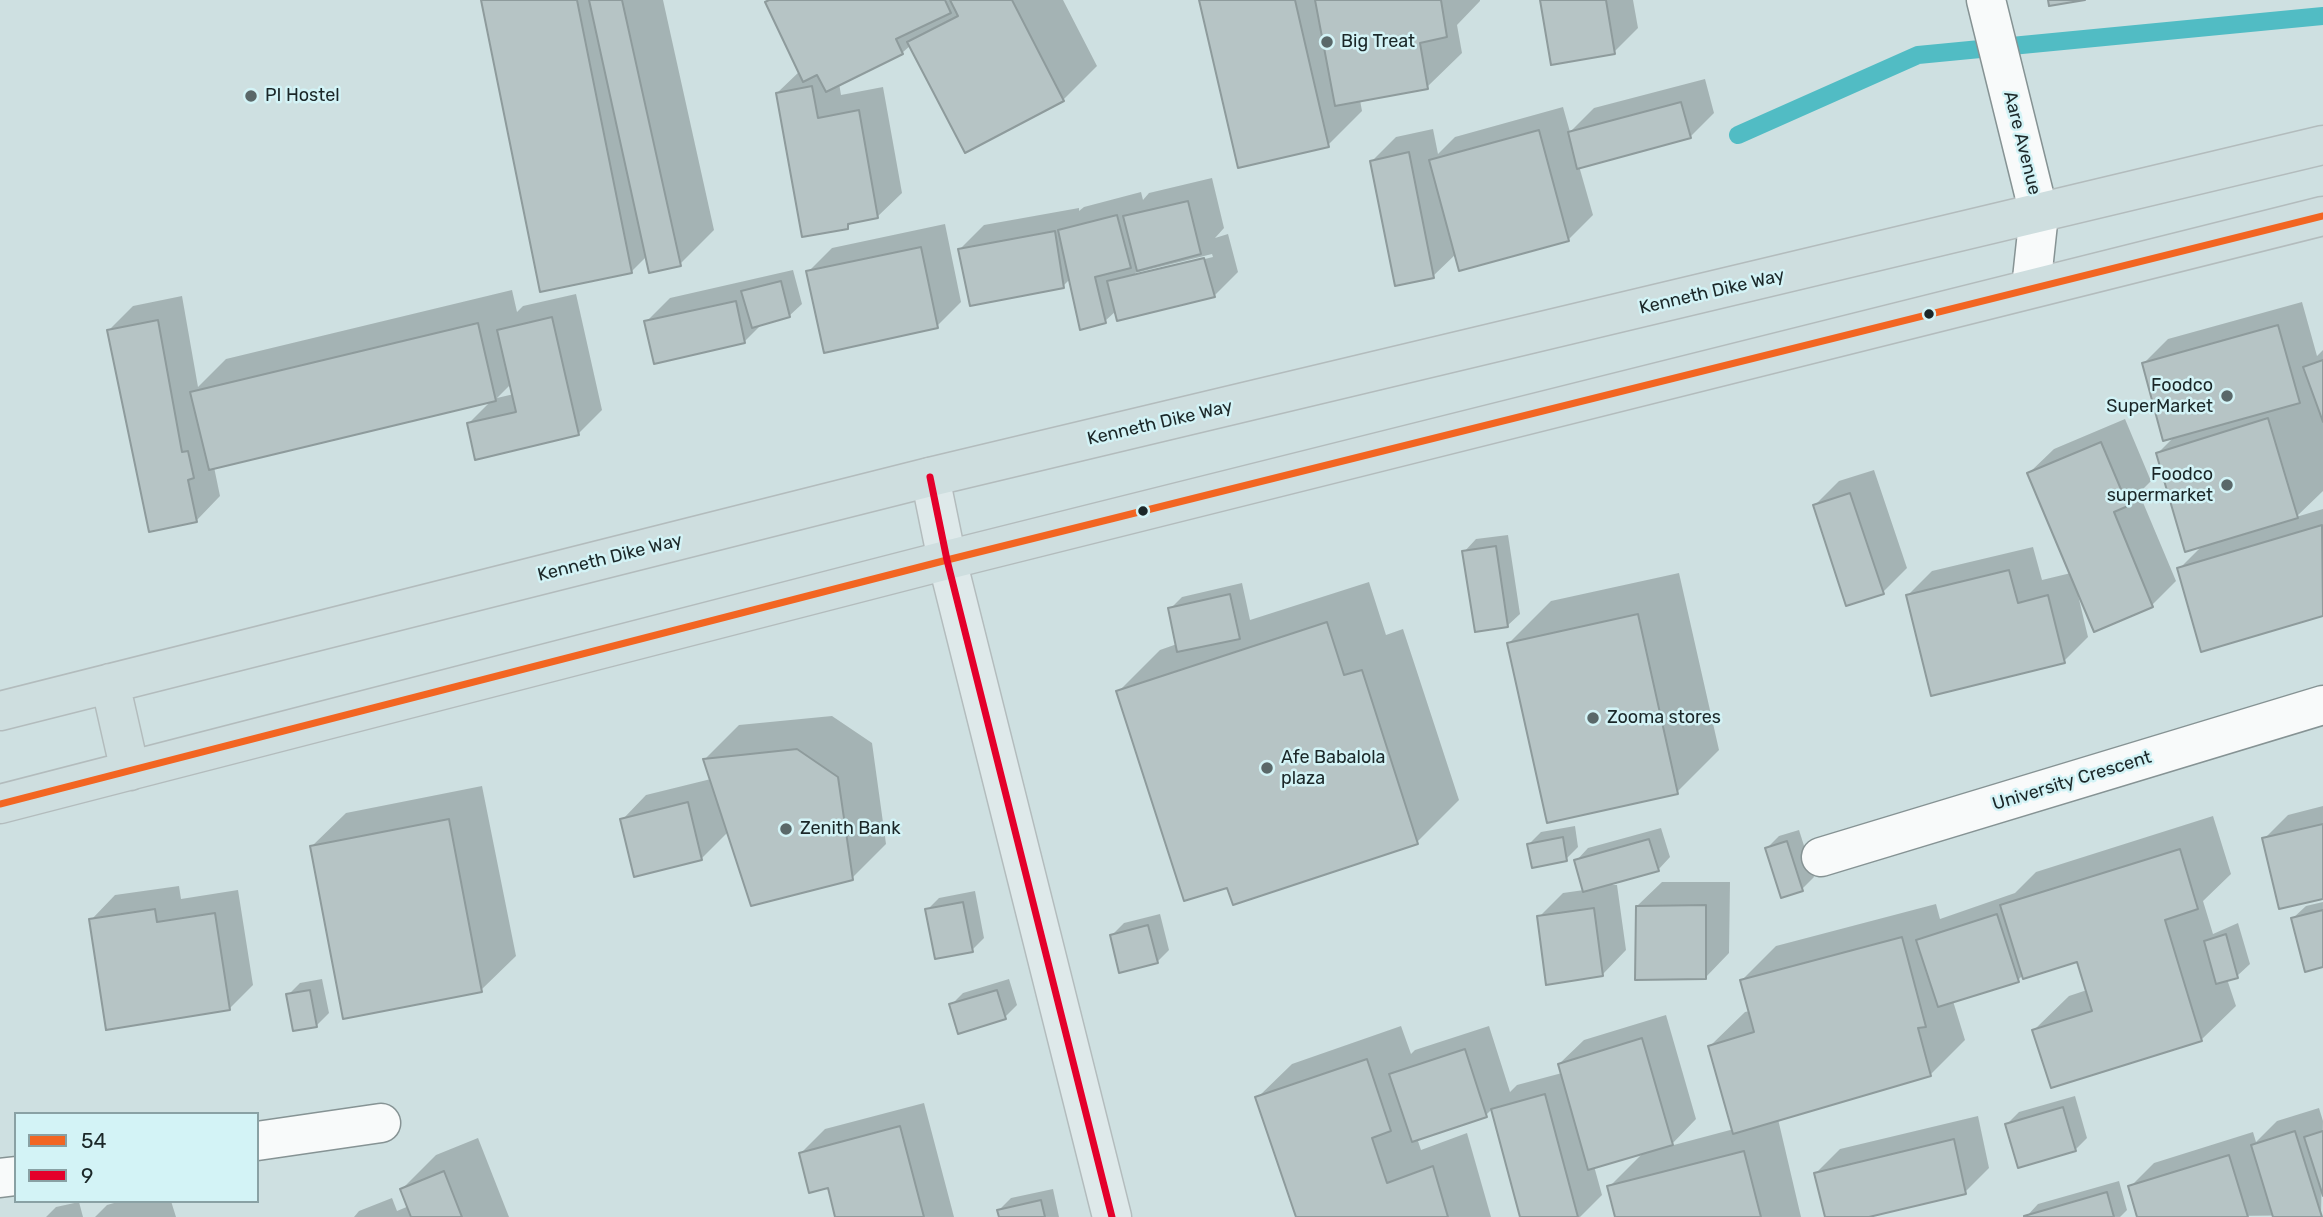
<!DOCTYPE html>
<style>
body{margin:0}
#map{position:relative;width:2323px;height:1217px;overflow:hidden;background:#cee0e1;font-family:Rubik,sans-serif}
canvas{display:block}
.legend{position:absolute;left:14px;top:1112px;width:245px;height:91px;box-sizing:border-box;background:#d3f3f6;border:2px solid #89a1a4;margin:0;padding:9px 12px;list-style:none;font-size:21px;color:#1b2728}
.legend li{display:flex;align-items:center;gap:14px;height:35px}
.legend b{width:35px;border:2px solid #89a1a4}
</style>
<div id="map">
<canvas width="2323" height="1217"></canvas>
<ul class="legend">
<li><b style="height:9px;background:#f26522"></b>54</li>
<li><b style="height:9px;background:#e4002b"></b>9</li>
</ul>
</div>
<script>
const c = document.querySelector('canvas').getContext('2d');
c.lineJoin = 'round';
function fill(path, color) { c.fillStyle = color; c.fill(path, 'evenodd'); }
const shape = rows => new Path2D(rows.map(r => 'M' + r).join(''));
function strokePath(path, color, width, dash) { c.strokeStyle = color; c.lineWidth = width; c.lineCap = dash ? 'butt' : 'round'; c.setLineDash(dash || []); c.stroke(path); }
function drawText(font, color, halo, rows, align = 'center') {
  c.font = font + ' Rubik,sans-serif'; c.lineWidth = 5; c.setLineDash([]); c.textBaseline = 'middle'; c.strokeStyle = halo; c.fillStyle = color; for (const [text, x, y, turn = 0] of rows) {
    c.save(); c.translate(x, y); c.rotate((+turn || 0) * Math.PI / 180); c.textAlign = isNaN(turn) ? turn : align; if (halo) c.strokeText(text, 0, 0); c.fillText(text, 0, 0); c.restore();
  }
}
fill(shape([
 [482,0,663,0,714,230,680,264,647,256,631,272],
 [769,0,1063,0,1097,66,1063,100,911,45,902,53,839,83,841,95,883,87,902,193,877,217,853,222,847,227,777,93,800,71],
 [1201,0,1480,0,1480,1,1457,25,1462,53,1427,87,1360,100,1362,111,1328,145],
 [1542,0,1633,0,1638,28,1614,52],
 [1705,79,1714,113,1690,137,1579,166,1593,215,1569,239,1460,269,1456,254,1433,276,1372,161,1396,137,1433,129,1438,154,1455,137,1563,107,1570,132,1594,108],
 [1212,178,1224,228,1215,238,1228,234,1238,272,1214,296,1116,311,1105,321,1070,279,1063,286,960,249,984,225,1079,208,1079,211,1084,207,1141,192,1143,200,1149,193],
 [1212,254,1213,257,1135,276,1135,273],
 [945,224,961,302,937,326,808,272,832,248],
 [793,270,802,304,789,316,763,323,744,342,646,322,670,298],
 [512,290,517,312,523,306,576,294,602,410,578,434,469,423,492,400,214,467,220,496,196,521,109,330,133,306,182,296,198,387,226,359],
 [511,384,514,394,497,398],
 [2302,302,2317,356,2323,350,2323,491,2296,517,2323,509,2323,614,2203,650,2179,569,2203,545,2158,453,2175,436,2144,363,2168,339],
 [2125,419,2151,481,2139,493,2176,581,2152,605,2078,595,2088,637,2064,661,1908,595,1932,571,2033,547,2042,580,2071,573,2029,473,2054,449],
 [1874,470,1907,568,1883,592,1815,505,1839,481],
 [1508,535,1520,614,1507,626,1464,552,1476,539],
 [1679,573,1719,750,1677,792,1509,643,1551,601],
 [1369,582,1386,635,1403,629,1459,800,1417,842,1228,886,1118,692,1160,650,1177,644,1170,609,1182,597,1242,583,1250,620],
 [832,716,872,743,886,844,852,878,728,832,701,859,622,820,646,795,711,779,705,759,739,725],
 [482,786,516,956,481,990,311,847,346,813],
 [2323,806,2323,897,2264,839,2288,815],
 [2213,816,2231,874,2203,901,2213,934,2238,923,2250,964,2237,976,2227,979,2236,1006,2201,1040,2034,1030,2069,996,2087,990,2078,960,2024,974,2018,980,1953,1001,1965,1040,1930,1075,1778,1119,1801,1217,1617,1217,1609,1187,1645,1151,1594,1166,1602,1195,1580,1217,1522,1217,1493,1108,1486,1115,1417,1138,1421,1150,1467,1133,1491,1217,1298,1217,1257,1098,1292,1064,1401,1026,1411,1054,1415,1050,1489,1026,1510,1092,1517,1085,1562,1073,1559,1064,1584,1040,1666,1015,1696,1119,1670,1146,1734,1129,1710,1046,1745,1012,1750,1011,1742,980,1776,946,1936,904,1940,919,2015,893,2036,872],
 [1575,826,1578,847,1566,859,1529,844,1541,832],
 [1661,828,1670,857,1658,870,1603,885,1617,885,1626,950,1602,975,1539,917,1563,893,1584,890,1576,861,1588,848],
 [1799,830,1814,877,1802,889,1767,848,1779,836],
 [1662,882,1730,882,1729,953,1705,978,1637,906],
 [179,886,181,899,238,890,253,985,229,1009,91,920,115,895],
 [975,891,984,938,972,950,927,910,939,898],
 [2323,902,2323,965,2293,918,2306,906],
 [1160,914,1169,950,1157,962,1112,935,1124,923],
 [322,979,329,1013,317,1025,288,995,300,983],
 [1009,979,1017,1005,1005,1017,951,1005,963,993],
 [2075,1096,2087,1138,2075,1150,2007,1124,2019,1112],
 [924,1103,954,1217,837,1217,829,1186,801,1153,825,1129],
 [2319,1108,2323,1121,2321,1215,2139,1217,2130,1187,2154,1163,2253,1132,2256,1142,2277,1121],
 [1978,1116,1989,1168,1965,1192,1861,1217,1827,1217,1816,1173,1840,1149],
 [478,1138,509,1217,354,1217,359,1211,392,1198,397,1211,409,1206,402,1189,436,1155],
 [2119,1181,2127,1210,2120,1217,2026,1217,2038,1204],
 [1053,1189,1059,1217,1001,1217,999,1210,1011,1198],
 [121,1201,171,1201,176,1217,95,1217,107,1205],
 [79,1202,83,1217,46,1217,56,1207]
]), '#0003');
strokePath(shape([
 [1738,135,1918,55,2323,16]
]), '#51bcc4', 18);
const building = shape([
 [481,0,577,0,632,273,540,292,481,0],
 [589,0,622,0,681,266,649,273,589,0],
 [769,0,945,0,951,13,896,39,903,54,826,92,817,75,803,82,765,2,769,0],
 [950,0,1012,0,1064,101,965,153,907,42,958,16,950,0],
 [1199,0,1295,0,1329,147,1238,168,1199,0],
 [1315,0,1441,0,1447,37,1420,43,1428,89,1335,106,1315,0],
 [1540,0,1606,0,1615,54,1551,65,1540,0],
 [2048,0,2085,0,2049,6,2048,0],
 [812,86,818,118,859,110,878,218,848,224,848,229,802,237,776,93,812,86],
 [1681,102,1691,138,1577,169,1568,132,1681,102],
 [1539,130,1569,241,1459,271,1429,160,1539,130],
 [1409,152,1434,278,1395,286,1370,161,1409,152],
 [1188,201,1201,254,1137,271,1123,216,1188,201],
 [1117,215,1131,268,1095,277,1106,323,1080,330,1058,230,1117,215],
 [1055,231,1064,288,970,306,958,249,1055,231],
 [921,247,938,328,824,353,806,271,921,247],
 [1204,258,1215,297,1117,321,1107,281,1204,258],
 [781,281,790,317,752,328,741,291,781,281],
 [736,301,745,343,654,364,644,321,736,301],
 [552,317,579,435,475,460,467,423,516,412,497,330,552,317],
 [158,320,182,452,188,451,194,478,188,480,197,522,149,532,107,330,158,320],
 [478,323,496,401,209,470,190,392,478,323],
 [2278,325,2300,403,2163,441,2142,363,2278,325],
 [2323,360,2323,422,2303,367,2323,360],
 [2268,418,2298,518,2185,552,2156,453,2268,418],
 [2101,442,2128,506,2114,512,2153,607,2094,632,2027,473,2101,442],
 [1850,493,1884,594,1846,606,1813,505,1850,493],
 [2322,525,2323,616,2201,652,2177,568,2322,525],
 [1496,546,1508,627,1475,632,1462,551,1496,546],
 [2009,570,2018,603,2048,595,2065,663,1931,696,1906,595,2009,570],
 [1230,594,1240,639,1177,652,1168,608,1230,594],
 [1638,614,1678,794,1547,823,1507,643,1638,614],
 [1327,622,1344,675,1362,670,1418,844,1233,905,1227,888,1184,901,1116,691,1327,622],
 [797,749,838,777,853,880,751,906,703,759,797,749],
 [688,802,702,860,634,877,620,819,688,802],
 [449,819,482,992,343,1019,310,846,449,819],
 [2323,824,2323,899,2279,909,2262,838,2323,824],
 [1563,837,1567,861,1532,868,1527,844,1563,837],
 [1649,839,1659,871,1583,892,1574,860,1649,839],
 [1787,841,1803,891,1781,898,1765,848,1787,841],
 [2180,849,2198,909,2165,920,2202,1041,2051,1088,2032,1030,2092,1011,2077,962,2023,979,2000,905,2180,849],
 [963,902,973,952,935,959,925,909,963,902],
 [1706,905,1706,979,1635,980,1636,906,1706,905],
 [1594,908,1603,976,1546,985,1537,916,1594,908],
 [155,909,157,922,215,913,230,1010,106,1030,89,919,155,909],
 [2323,910,2323,967,2305,972,2291,918,2323,910],
 [1997,914,2019,982,1938,1007,1916,940,1997,914],
 [1148,925,1158,963,1119,973,1110,935,1148,925],
 [2226,934,2238,978,2216,984,2204,941,2226,934],
 [1902,937,1926,1027,1918,1028,1931,1076,1733,1134,1708,1046,1754,1032,1740,980,1902,937],
 [310,990,317,1027,293,1031,286,994,310,990],
 [997,990,1006,1019,958,1034,949,1004,997,990],
 [1642,1038,1673,1145,1588,1170,1558,1064,1642,1038],
 [1465,1049,1487,1117,1412,1142,1389,1074,1465,1049],
 [1367,1059,1391,1131,1372,1138,1387,1183,1433,1166,1448,1217,1296,1217,1255,1097,1367,1059],
 [1545,1094,1578,1217,1520,1217,1491,1109,1545,1094],
 [2063,1107,2076,1151,2018,1168,2005,1124,2063,1107],
 [900,1126,924,1217,835,1217,828,1188,809,1193,799,1153,900,1126],
 [2295,1131,2322,1217,2273,1217,2251,1145,2295,1131],
 [2323,1131,2323,1196,2304,1137,2323,1131],
 [1954,1139,1966,1194,1869,1217,1825,1217,1814,1173,1954,1139],
 [1744,1151,1761,1217,1615,1217,1607,1186,1744,1151],
 [2229,1155,2248,1217,2137,1217,2128,1186,2229,1155],
 [444,1171,462,1217,411,1217,400,1189,444,1171],
 [2107,1192,2114,1217,2024,1217,2024,1216,2107,1192],
 [1041,1200,1045,1217,999,1217,997,1210,1041,1200]
]);
fill(building, '#b6c4c5');
strokePath(building, '#8e9b9c', 2);
const minor = shape([
 [1986,0,2039,214,2031,288],
 [1821,857,2323,705],
 [257,1141,381,1123],
 [0,1178,16,1176]
]);
const major = shape([
 [930,477,947,560,1112,1217]
]);
const highway = shape([
 [110,683,130,771],
 [0,711,930,477,2323,145],
 [0,804,947,560,2323,216]
]);
strokePath(minor, '#869394', 41);
strokePath(major, '#b3bcbd', 41);
strokePath(highway, '#b3bcbd', 41);
strokePath(minor, '#f8fafa', 38);
strokePath(major, '#dee9ea', 38);
strokePath(highway, '#cededf', 38);
strokePath(shape([
 [0,804,947,560,2323,216]
]), '#f26522', 7);
strokePath(shape([
 [930,477,947,560,1112,1217]
]), '#e4002b', 7);
for (const [x, y, r, color] of [
 [1327,42,7,"#5a6869"],
 [251,96,7,"#5a6869"],
 [1929,314,6,"#1b2728"],
 [2227,396,7,"#5a6869"],
 [2227,485,7,"#5a6869"],
 [1143,511,6,"#1b2728"],
 [1593,718,7,"#5a6869"],
 [1267,768,7,"#5a6869"],
 [786,829,7,"#5a6869"]
]) { const dot = new Path2D(); dot.arc(x, y, r, 0, 2 * Math.PI); c.fillStyle = color; c.fill(dot); strokePath(dot, '#d3f3f6', 2.5); }
drawText('18px', '#1b2728', '#d3f3f6', [
 ["Big Treat",1341,42],
 ["PI Hostel",265,96],
 ["Foodco",2213,386,"right"],
 ["SuperMarket",2213,407,"right"],
 ["Foodco",2213,475,"right"],
 ["supermarket",2213,496,"right"],
 ["Zooma stores",1607,718],
 ["Afe Babalola",1281,758],
 ["plaza",1281,779],
 ["Zenith Bank",800,829]
], 'left');
drawText('18px', '#1b2728', '#d3f3f6', [
 ["Aare Avenue",2022,143,76],
 ["Kenneth Dike Way",1712,292,-13],
 ["Kenneth Dike Way",1160,423,-13],
 ["Kenneth Dike Way",610,558,-14],
 ["University Crescent",2072,781,-17]
]);
</script>
